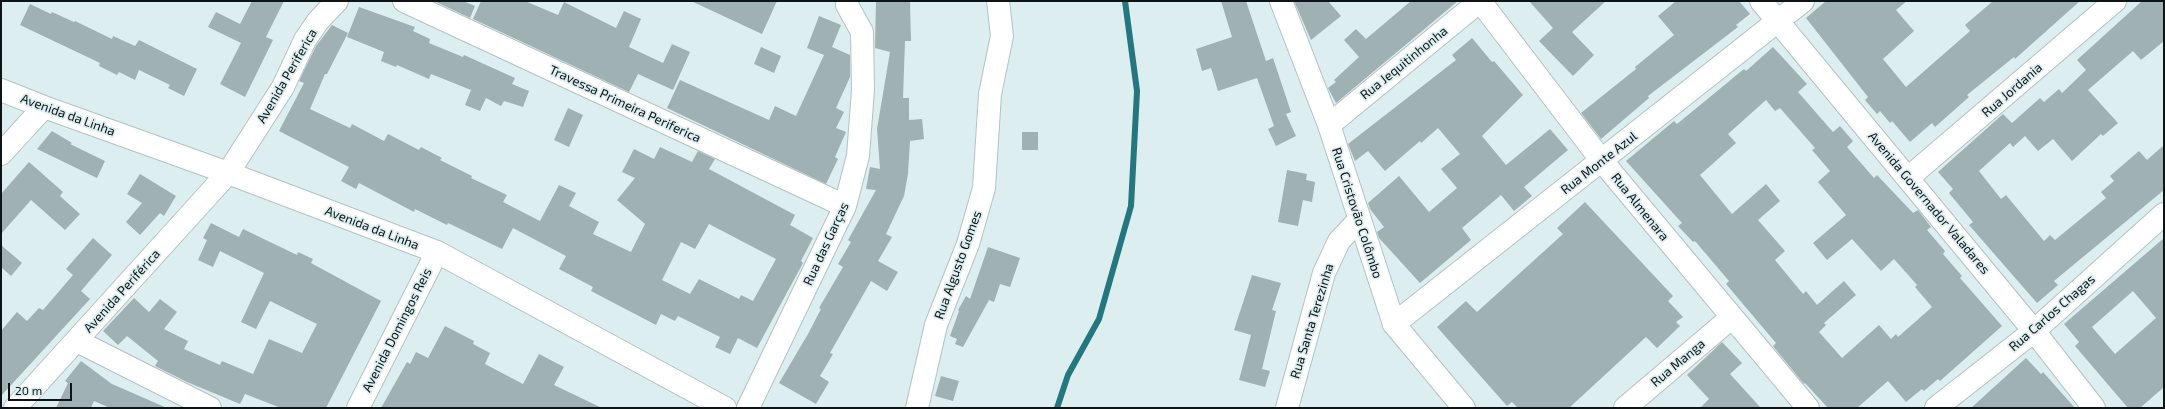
<!DOCTYPE html>
<meta charset="utf-8">
<style>
body{margin:0}
#map{position:relative;width:2165px;height:409px;overflow:hidden;background:#dceef0;font-family:"Exo 2",sans-serif}
canvas{display:block}
.frame{position:absolute;inset:0;border:2px solid #0e1415;pointer-events:none}
.scale{position:absolute;left:8px;top:383px;width:64px;height:18px;box-sizing:border-box;border:2px solid #0e1415;border-top:0;padding-left:5px;font-size:12px;line-height:14px;white-space:nowrap;color:#0e1415;-webkit-text-stroke:3px #dceef0;paint-order:stroke}
</style>
<div id="map">
<canvas width="2165" height="409"></canvas>
<div class="frame"></div>
<div class="scale">20 m</div>
</div>
<script>
const c = document.querySelector('canvas').getContext('2d');
c.lineJoin = 'round';
const shape = rows => new Path2D(rows.map(r => 'M' + r).join(''));
function strokePath(path, color, width, dash) { c.strokeStyle = color; c.lineWidth = width; c.lineCap = dash ? 'butt' : 'round'; c.setLineDash(dash || []); c.stroke(path); }
function fill(path, color) { c.fillStyle = color; c.fill(path, 'evenodd'); }
function drawText(font, color, halo, rows, align = 'center') {
  c.font = font + ' "Exo 2",sans-serif'; c.lineWidth = 3.5; c.setLineDash([]); c.textBaseline = 'middle'; c.strokeStyle = halo; c.fillStyle = color; for (const [text, x, y, turn = 0] of rows) {
    c.save(); c.translate(x, y); c.rotate((+turn || 0) * Math.PI / 180); c.textAlign = isNaN(turn) ? turn : align; if (halo) c.strokeText(text, 0, 0); c.fillText(text, 0, 0); c.restore();
  }
}
strokePath(shape([
 [1057,408,1068,375,1099,319,1131,206,1137,91,1125,1]
]), '#24777e', 6);
fill(shape([
 [252,1,284,1,266,37,273,40,245,97,220,84,241,43,208,27,216,12,240,24],
 [434,1,463,1,475,6,470,18],
 [481,1,525,1,558,15,564,2,616,28,624,11,641,19,629,47,663,63,672,44,690,52,673,90,638,74,629,92,473,19],
 [691,1,777,1,762,34],
 [876,1,910,1,911,41,905,41,903,98,909,98,909,120,922,119,924,139,910,141,908,174,904,196,886,234,892,237,878,261,898,272,887,291,871,281,830,353,833,354,820,376,829,382,816,404,779,383,808,334,821,309,819,308,843,267,838,264,851,242,848,240,876,190,866,189,870,167,880,169,877,129,890,52,875,48],
 [1221,1,1246,1,1266,61,1273,58,1291,112,1286,114,1296,136,1276,146,1268,129,1274,126,1257,78,1218,91,1211,68,1202,71,1196,49,1232,37],
 [1294,1,1328,1,1341,16,1311,40],
 [1411,1,1458,1,1336,103,1328,88,1336,82,1334,80,1359,57,1344,40,1356,29,1366,39],
 [1529,1,1606,1,1572,32,1594,55,1573,76,1539,41,1553,28],
 [1676,1,1739,1,1750,14,1736,25,1738,27,1648,96,1649,98,1601,139,1581,113,1636,69,1635,67,1674,35,1658,16],
 [1826,1,1907,1,1896,10,1914,31,1883,59,1906,87,1970,31,1965,25,1993,1,2080,1,2015,59,2014,57,1967,95,1969,97,1935,127,1932,123,1910,142,1892,121,1890,123,1880,111,1877,114,1865,100,1868,97,1806,18],
 [2142,1,2164,1,2164,41,2141,60,2133,51,2088,90,2118,123,2103,136,2101,134,2072,161,2053,139,2038,151,2025,136,2013,147,2010,143,1979,171,2001,199,2006,195,2044,241,2050,235,2055,240,2106,198,2101,192,2114,181,2110,176,2139,151,2147,160,2164,145,2164,190,2054,281,2058,285,2037,303,1969,225,1973,222,1949,193,1953,189,1938,172,2003,114,2012,123,2040,98,2044,102,2059,89,2062,93,2086,70,2077,60],
 [30,4,51,14,52,12,74,22,75,21,112,39,113,36,135,46,139,40,197,69,184,96,168,88,170,85,139,70,135,80,119,72,117,75,99,66,100,63,20,25],
 [359,7,415,27,413,31,430,39,429,43,463,57,464,55,515,78,512,84,529,91,523,107,504,101,501,106,486,98,480,111,465,105,471,90,431,74,429,79,397,65,396,67,381,61,384,52,347,37],
 [819,16,841,25,832,47,850,55,850,77,836,108,844,112,836,128,846,132,835,157,838,159,826,184,667,108,680,80,769,120,775,106,796,116,824,55,807,48],
 [332,25,348,33,327,74,325,74,310,109,350,128,352,124,384,141,388,134,419,150,421,147,442,158,440,160,472,176,471,178,507,195,503,202,540,221,559,185,576,193,569,206,599,222,593,234,631,252,645,224,617,200,635,178,622,172,634,149,654,159,660,147,692,162,698,151,715,159,709,169,795,215,790,225,813,238,801,261,803,263,757,348,738,338,730,354,715,347,720,337,678,316,675,321,661,314,656,325,591,291,593,287,559,269,566,256,513,228,502,249,448,223,447,225,415,209,414,212,359,183,356,189,341,181,349,167,279,131,304,83,299,81,316,46],
 [709,224,776,259,753,301,741,295,739,299,699,279,690,294,662,280,681,242,695,249],
 [1472,38,1492,62,1494,61,1523,95,1482,136,1506,165,1550,129,1568,150,1524,187,1532,196,1514,211,1501,195,1462,228,1471,240,1420,283,1379,238,1377,232,1384,227,1370,209,1368,203,1399,176,1429,212,1457,188,1441,169,1460,154,1438,128,1421,143,1420,141,1385,171,1368,151,1355,161,1348,144,1456,60,1452,55],
 [761,47,781,56,774,73,754,64],
 [1773,47,1807,84,1798,92,1833,132,1840,126,1853,141,1847,147,1874,178,1877,175,1913,213,1918,210,1931,227,1927,230,1945,251,1943,254,1962,276,1960,278,2002,326,1940,381,1938,379,1924,391,1922,389,1906,402,1888,381,1857,408,1828,408,1805,383,1804,384,1773,346,1776,343,1726,284,1729,281,1695,241,1693,242,1678,226,1682,223,1626,161,1674,121,1677,124,1744,69,1746,71],
 [1766,100,1775,111,1780,108,1815,148,1812,150,1830,171,1818,182,1846,215,1813,243,1827,260,1852,239,1881,271,1894,259,1917,285,1915,287,1932,307,1898,337,1896,334,1891,339,1879,325,1842,358,1819,332,1826,325,1824,323,1856,295,1844,281,1817,305,1806,291,1803,294,1775,260,1785,251,1758,220,1780,201,1766,184,1732,214,1700,175,1736,143,1728,134],
 [568,108,583,115,569,147,554,140],
 [52,131,72,143,70,144,105,161,97,178,37,149],
 [1022,132,1038,132,1038,150,1022,150],
 [29,162,63,192,60,196,80,214,65,230,31,200,1,234,1,194],
 [1287,170,1307,174,1306,180,1315,182,1312,202,1303,200,1298,226,1278,222],
 [140,174,176,196,164,216,160,213,140,235,126,222,142,203,127,194],
 [1585,202,1673,296,1668,301,1683,317,1676,322,1680,326,1657,348,1646,337,1569,408,1518,408,1512,402,1507,406,1437,327,1466,301,1477,312,1563,234,1557,228],
 [211,223,239,237,243,229,297,255,298,252,313,259,311,263,381,301,326,408,281,408,245,394,240,404,187,382,155,366,158,361,127,336,118,345,103,331,134,298,149,312,160,299,177,312,164,329,188,341,184,349,220,365,222,361,253,374,269,339,302,353,317,324,270,301,256,329,241,322,264,273,220,251,213,267,198,260,207,240,203,238],
 [93,238,112,255,81,291,90,299,1,396,1,331,17,312,27,321,39,308,43,310,73,275,66,269],
 [2164,238,2164,387,2140,408,2128,408,2075,346,2079,342,2064,324],
 [2133,291,2156,318,2115,354,2092,327],
 [1,245,22,263,11,276,1,267],
 [988,247,1020,258,1010,287,1000,284,994,302,989,300,963,347,955,344,957,339,950,336,959,311,958,310,966,296,970,299],
 [1252,275,1281,283,1272,310,1276,311,1262,369,1270,371,1265,387,1239,380,1251,335,1234,330],
 [445,326,474,341,473,344,490,353,485,364,523,384,539,354,564,367,554,385,602,408,381,408,407,362,410,364,416,352,428,358],
 [1722,342,1742,363,1730,374,1761,408,1700,408,1709,399,1687,375],
 [2026,358,2041,374,2043,372,2075,408,1971,408],
 [81,361,112,384,167,408,110,408,94,401,91,408,56,408,68,383,65,381],
 [941,376,959,381,953,401,935,396]
]), '#a0b1b3');
const street = shape([
 [404,1,845,206],
 [1480,1,1602,161,1808,408],
 [1761,1,2034,331,2094,408],
 [1,90,44,107,228,173,15,408],
 [1329,125,1480,1],
 [1,154,44,107],
 [1908,178,2115,1],
 [437,252,725,408],
 [1394,324,1803,1],
 [77,341,210,408],
 [748,408,845,206,858,156,863,90,862,32,847,5,847,1],
 [917,408,936,325,968,244,984,188,990,94,1002,36,998,1],
 [1287,408,1324,273,1339,241,1359,220],
 [1625,408,1731,318],
 [1936,408,2034,331,2164,214]
]);
const secondary = shape([
 [337,1,318,21,305,40,283,87,228,173,437,252,358,408],
 [1281,1,1329,125,1394,324,1464,408]
]);
strokePath(street, '#b1c3c4', 24);
strokePath(secondary, '#b1c3c4', 24);
strokePath(street, '#fff', 22);
strokePath(secondary, '#fff', 22);
drawText('13px', '#0e1415', '#dceef0', [
 ["Rua Jequitinhonha",1404,63,-39],
 ["Avenida Periferica",287,76,-60],
 ["Rua Jordania",2012,90,-41],
 ["Travessa Primeira Periferica",625,104,25],
 ["Avenida da Linha",68,115,20],
 ["Rua Monte Azul",1599,163,-38],
 ["Avenida Governador Valadares",1929,203,50],
 ["Rua Almenara",1640,207,51],
 ["Rua Cristovão Colômbo",1357,213,72],
 ["Avenida da Linha",372,228,21],
 ["Rua das Garças",826,244,-65],
 ["Rua Algusto Gomes",958,265,-70],
 ["Avenida Periférica",122,291,-48],
 ["Rua Carlos Chagas",2052,313,-41],
 ["Rua Santa Terezinha",1312,321,-73],
 ["Avenida Domingos Reis",397,330,-63],
 ["Rua Manga",1678,363,-40]
]);
</script>
